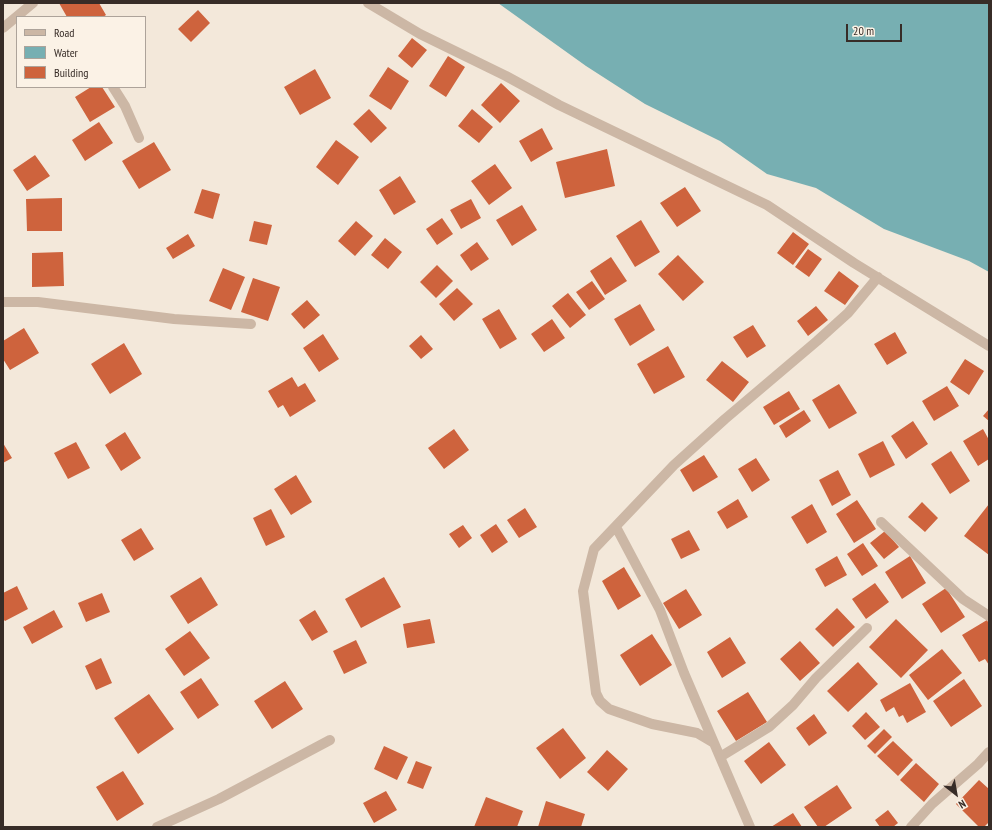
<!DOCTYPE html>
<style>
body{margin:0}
#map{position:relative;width:992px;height:830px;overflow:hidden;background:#f3e8da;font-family:"PT Sans Narrow",sans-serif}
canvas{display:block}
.frame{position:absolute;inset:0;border:4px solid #372c27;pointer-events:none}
.legend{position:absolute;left:16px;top:16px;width:130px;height:72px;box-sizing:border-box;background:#fbf2e6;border:1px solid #ada39a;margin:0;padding:5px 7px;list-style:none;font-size:12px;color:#372c27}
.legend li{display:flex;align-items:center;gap:8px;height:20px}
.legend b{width:20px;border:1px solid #ada39a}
.north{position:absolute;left:936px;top:774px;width:40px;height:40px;-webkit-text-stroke:3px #fbf2e6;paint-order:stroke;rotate:149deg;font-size:11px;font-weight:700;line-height:16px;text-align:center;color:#372c27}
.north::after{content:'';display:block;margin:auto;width:14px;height:18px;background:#372c27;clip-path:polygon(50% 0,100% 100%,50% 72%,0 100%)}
.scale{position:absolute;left:846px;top:24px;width:56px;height:18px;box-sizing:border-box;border:2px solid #372c27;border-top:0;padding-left:5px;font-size:12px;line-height:14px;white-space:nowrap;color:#372c27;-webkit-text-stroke:3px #fbf2e6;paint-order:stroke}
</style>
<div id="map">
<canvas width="992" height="830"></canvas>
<div class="frame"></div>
<ul class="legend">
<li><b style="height:5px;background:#ccb7a5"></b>Road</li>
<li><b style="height:11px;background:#77afb2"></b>Water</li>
<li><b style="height:11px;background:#ce633d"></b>Building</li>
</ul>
<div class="north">N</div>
<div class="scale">20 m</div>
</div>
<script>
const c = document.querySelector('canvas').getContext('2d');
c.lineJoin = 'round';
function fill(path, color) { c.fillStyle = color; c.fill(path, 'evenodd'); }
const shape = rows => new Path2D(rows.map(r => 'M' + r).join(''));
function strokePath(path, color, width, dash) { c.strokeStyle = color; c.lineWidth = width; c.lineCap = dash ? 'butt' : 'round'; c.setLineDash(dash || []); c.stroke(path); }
fill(shape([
 [498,3,989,3,989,272,969,261,884,229,816,188,767,174,720,141,645,104,586,66]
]), '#77afb2');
fill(shape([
 [59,3,99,3,106,15,103,17,67,17],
 [198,10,210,23,191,42,178,29],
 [412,38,427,50,412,68,398,56],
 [448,56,465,67,446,97,429,86],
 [388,67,409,81,391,110,369,96],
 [315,69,331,98,300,115,284,87],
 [501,83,520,101,500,123,481,105],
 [91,87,102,87,115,107,90,122,75,97],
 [369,109,387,128,371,143,353,124],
 [472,109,493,127,479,143,458,126],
 [99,122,113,143,85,161,72,140],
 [542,128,553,149,531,162,519,141],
 [336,140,359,157,338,185,316,167],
 [154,142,171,170,139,189,122,161],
 [607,149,615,186,565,198,556,162],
 [35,155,50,176,27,191,13,170],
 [495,164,512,188,489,205,471,181],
 [400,176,416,202,394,215,379,190],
 [685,187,701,211,677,227,660,203],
 [202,189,220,194,213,219,194,213],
 [62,198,62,231,27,231,26,199],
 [471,199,481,218,461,229,450,210],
 [522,205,537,230,512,246,496,220],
 [442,218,453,234,437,245,426,229],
 [641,220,660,252,635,267,616,236],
 [254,221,272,225,267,245,249,241],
 [356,221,373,236,355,256,338,241],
 [793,232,809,244,793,265,777,253],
 [188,234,195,246,173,259,166,248],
 [385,238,402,252,388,269,371,255],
 [477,242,489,259,471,271,460,255],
 [808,249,822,259,809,277,795,267],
 [63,252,64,286,32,287,32,253],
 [678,255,704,282,683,301,658,274],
 [611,257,627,281,605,295,590,271],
 [437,265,453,281,436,298,420,282],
 [223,268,245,277,231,310,209,301],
 [839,271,859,286,845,305,824,291],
 [253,278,280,287,268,321,241,312],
 [592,281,605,299,589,310,576,292],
 [457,288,473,304,454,321,439,304],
 [568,293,586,315,570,328,552,306],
 [307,300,320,315,304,329,291,314],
 [640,304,655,330,630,346,614,319],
 [816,306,828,320,808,336,797,321],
 [499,309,517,339,500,349,482,319],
 [552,319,565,338,544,352,531,334],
 [753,325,766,346,747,358,733,337],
 [24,328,39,353,10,370,3,359,3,341],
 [895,332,907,353,887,365,874,344],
 [323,334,339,359,319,372,303,348],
 [421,335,433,349,421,359,409,346],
 [124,343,142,374,110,394,91,364],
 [668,346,685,377,654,394,637,364],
 [965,359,984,371,969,395,950,382],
 [722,361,749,382,733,402,706,380],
 [292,377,298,387,305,383,316,401,290,417,283,405,278,408,268,391],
 [839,384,857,413,829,429,812,400],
 [947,386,959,406,934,421,922,401],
 [789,391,800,409,774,425,763,407],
 [989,409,989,421,983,416],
 [804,410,811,421,786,438,779,426],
 [913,421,928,444,906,459,891,436],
 [454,429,469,450,444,469,428,448],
 [983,429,989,440,989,459,978,466,963,441],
 [125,432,141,458,121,471,105,445],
 [883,441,895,465,870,478,858,454],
 [76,442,90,468,68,479,54,453],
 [3,443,12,458,3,463],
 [951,451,970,481,950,494,931,464],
 [704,455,718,477,693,492,680,470],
 [756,458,770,480,752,492,738,469],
 [838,470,851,495,832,506,819,480],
 [296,475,312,502,291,515,274,489],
 [738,499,748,517,727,529,717,512],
 [857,500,876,529,854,543,836,514],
 [922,502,938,518,925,532,908,517],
 [812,504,827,532,807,544,791,517],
 [989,504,989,555,964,536],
 [525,508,537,527,519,538,507,520],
 [271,509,285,537,266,546,253,518],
 [496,524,508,542,492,553,480,535],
 [463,525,472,538,459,548,449,534],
 [141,528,154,549,134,561,121,540],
 [689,530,700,550,681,559,671,539],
 [885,531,899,547,884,559,870,543],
 [863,543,878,566,862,576,847,554],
 [837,556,847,575,825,587,815,569],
 [910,556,926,583,902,599,885,572],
 [624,567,641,596,618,610,602,581],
 [201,577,218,605,188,624,170,596],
 [384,577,401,607,361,628,345,599],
 [875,583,889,602,866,619,852,599],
 [17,586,28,609,5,621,3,619,3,593],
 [946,588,965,617,941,633,922,604],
 [686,589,702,615,679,629,663,603],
 [102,593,110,612,86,622,78,603],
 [837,608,855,627,833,647,815,629],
 [54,610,63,627,32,644,23,627],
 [315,610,328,632,312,641,299,620],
 [430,619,435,643,407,648,403,624],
 [896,619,928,650,901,678,869,647],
 [987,620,989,624,989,665,985,659,979,662,962,635],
 [190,631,210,658,184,676,165,649],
 [652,634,672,665,640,686,620,655],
 [730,637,746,663,722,678,707,652],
 [356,640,367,663,344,674,333,651],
 [800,641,820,663,800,681,780,659],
 [942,649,962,673,928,700,909,675],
 [101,658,112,683,96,690,85,666],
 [858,662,878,684,848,712,827,691],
 [201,678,219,705,198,719,180,692],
 [964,679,982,706,951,727,933,701],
 [285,681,303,709,272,729,254,701],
 [910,683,926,712,907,723,903,715,899,717,894,707,886,712,880,700],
 [748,692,767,722,736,741,717,711],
 [149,694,174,729,138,754,114,718],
 [866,712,880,727,865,740,852,726],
 [814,714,827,733,809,746,796,728],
 [563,728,586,758,560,779,536,748],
 [884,729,892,737,875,754,867,746],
 [893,741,913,760,898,776,877,756],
 [769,742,786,765,761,784,744,761],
 [384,746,408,757,397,780,374,769],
 [607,750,628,769,608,791,587,772],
 [416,761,432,767,423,789,407,783],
 [916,763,939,784,924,802,900,780],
 [123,771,144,804,117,821,96,787],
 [979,780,989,789,989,822,984,827,979,827,956,804],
 [837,785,852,808,824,827,818,827,804,807],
 [386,791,397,810,374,823,363,803],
 [486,797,523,811,517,827,474,827],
 [546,801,585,814,581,827,538,827],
 [888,810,898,823,893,827,880,827,875,820],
 [793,813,802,827,771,827]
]), '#ce633d');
strokePath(shape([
 [368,3,420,34,506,76,559,105,767,205,854,263,989,346],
 [3,28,33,3],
 [113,87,125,106,139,138],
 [3,302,38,302,174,319,251,324],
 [881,522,963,599,989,616],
 [616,527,660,610,684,673,750,827],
 [714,743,697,733,652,724,609,709,600,701,596,693,583,591,594,549,674,465,725,419,817,341,848,313,878,277],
 [720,757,769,727,793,705,816,678,867,628],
 [157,827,219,799,330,740],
 [911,827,932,804,978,764,989,752]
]), '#ccb7a5', 10);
</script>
